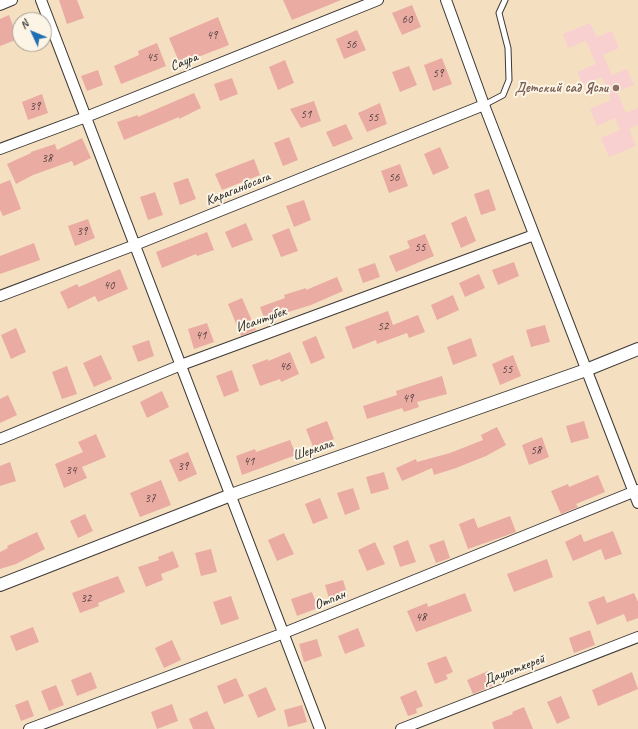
<!DOCTYPE html>
<meta charset="utf-8">
<style>
body{margin:0}
#map{position:relative;width:638px;height:729px;overflow:hidden;background:#f5dfc1;font-family:Caveat,sans-serif}
canvas{display:block}
.north{position:absolute;left:12px;top:12px;width:40px;height:40px;box-sizing:border-box;background:#fcf5e5;border:1px solid #a29e95;border-radius:50%;rotate:314deg;font-size:11px;font-weight:700;line-height:16px;text-align:center;color:#1c1c1c}
.north::after{content:'';display:block;margin:auto;width:14px;height:18px;background:#1f6fb2;clip-path:polygon(50% 0,100% 100%,50% 72%,0 100%)}
</style>
<div id="map">
<canvas width="638" height="729"></canvas>
<div class="north">N</div>
</div>
<script>
const c = document.querySelector('canvas').getContext('2d');
c.lineJoin = 'round';
function fill(path, color) { c.fillStyle = color; c.fill(path, 'evenodd'); }
const shape = rows => new Path2D(rows.map(r => 'M' + r).join(''));
function strokePath(path, color, width, dash) { c.strokeStyle = color; c.lineWidth = width; c.lineCap = dash ? 'butt' : 'round'; c.setLineDash(dash || []); c.stroke(path); }
function drawText(font, color, halo, rows, align = 'center') {
  c.font = font + ' Caveat,sans-serif'; c.lineWidth = 4; c.setLineDash([]); c.textBaseline = 'middle'; c.strokeStyle = halo; c.fillStyle = color; for (const [text, x, y, turn = 0] of rows) {
    c.save(); c.translate(x, y); c.rotate((+turn || 0) * Math.PI / 180); c.textAlign = isNaN(turn) ? turn : align; if (halo) c.strokeText(text, 0, 0); c.fillText(text, 0, 0); c.restore();
  }
}
fill(shape([
 [590,23,597,37,612,31,619,48,603,55,612,75,627,69,634,85,617,92,626,113,638,108,638,125,629,129,636,146,609,157,601,138,620,130,615,118,597,126,590,109,611,100,602,77,583,85,577,72,596,64,586,41,568,48,563,34]
]), '#f7d0cf');
fill(shape([
 [59,0,77,0,84,18,67,24],
 [283,0,341,0,292,20],
 [412,5,421,27,402,35,392,13],
 [9,15,18,39,0,46,0,19],
 [218,17,229,45,180,64,169,38],
 [357,30,366,50,344,59,336,39],
 [157,43,166,66,121,84,114,66,139,55,138,51],
 [442,58,452,84,433,91,424,65],
 [285,60,294,83,278,90,269,67],
 [409,66,417,85,400,92,392,72],
 [98,70,103,85,87,91,81,76],
 [232,78,238,94,220,101,214,84],
 [194,93,201,108,179,119,179,117,124,140,117,122,138,115,138,117],
 [42,94,48,113,28,120,22,102],
 [314,101,321,121,301,128,290,109],
 [380,103,387,124,367,132,358,113],
 [346,124,353,139,333,147,326,132],
 [289,137,298,160,283,166,274,143],
 [82,138,91,158,74,166,72,161,33,175,16,184,7,164,31,153,31,152,55,144,57,150],
 [440,147,449,168,433,175,424,154],
 [254,159,260,175,222,190,215,174],
 [400,164,408,186,389,193,381,171],
 [188,178,196,199,180,205,173,183],
 [10,180,21,209,3,216,0,210,0,184],
 [489,189,496,210,481,215,474,194],
 [155,192,163,215,148,220,140,197],
 [304,200,311,220,294,227,286,206],
 [466,216,476,241,461,248,451,223],
 [88,219,95,238,75,246,68,226],
 [246,223,253,240,232,248,225,232],
 [289,228,298,251,281,257,272,235],
 [207,232,214,250,197,256,196,254,162,268,156,252],
 [425,234,434,256,396,272,389,256,410,248,407,241],
 [34,243,40,260,0,274,0,256],
 [514,262,519,276,498,285,492,270],
 [375,263,380,277,363,283,358,269],
 [120,269,128,289,98,302,95,296,68,309,60,292,77,284,79,287],
 [479,274,485,288,465,297,459,283],
 [337,277,343,291,311,305,285,313,286,315,266,323,260,307,285,298,284,295,306,288,306,290],
 [453,295,459,310,437,320,431,305],
 [242,298,256,330,241,336,228,304],
 [388,311,393,325,418,315,425,332,409,338,407,333,377,344,376,340,353,349,345,327],
 [207,323,214,342,194,349,188,329],
 [545,325,550,342,531,347,526,330],
 [16,328,26,352,11,359,1,335],
 [316,336,325,358,311,364,302,342],
 [471,338,477,356,453,365,447,347],
 [149,340,154,356,138,362,132,346],
 [290,352,299,374,281,382,280,379,260,386,252,365,268,359,268,361],
 [101,355,112,379,94,387,83,363],
 [513,355,521,376,500,385,492,364],
 [67,366,77,394,62,399,52,372],
 [232,370,239,391,224,397,216,376],
 [442,376,447,394,417,402,419,407,404,412,402,408,367,419,363,406,397,395,396,391],
 [162,391,169,407,147,418,140,402],
 [8,395,17,415,0,423,0,399],
 [327,421,334,439,313,447,306,429],
 [584,421,589,438,571,443,566,426],
 [497,427,506,445,486,456,456,468,434,475,432,468,402,481,396,468,416,459,417,462,450,453,483,440,481,435],
 [96,434,106,457,82,467,87,478,64,488,55,464,83,452,78,442],
 [542,437,549,457,529,465,522,445],
 [290,440,296,455,242,475,236,456,255,449,256,452],
 [188,452,197,474,179,482,169,460],
 [10,462,16,481,0,486,0,466],
 [384,472,389,489,371,494,366,477],
 [598,475,605,492,576,504,578,507,561,514,551,491,568,484,569,487],
 [161,480,171,505,140,517,130,493],
 [353,488,360,509,345,515,337,493],
 [320,498,328,518,313,524,305,504],
 [85,514,93,531,78,538,70,521],
 [510,516,516,532,468,549,459,524,474,518,478,528],
 [613,531,622,554,605,560,601,549,573,561,565,542,581,534,584,542],
 [37,532,45,549,16,564,0,569,0,552,8,548,7,546],
 [284,533,294,554,277,561,268,540],
 [408,540,416,562,400,567,393,546],
 [444,540,450,558,436,563,429,545],
 [375,542,385,564,367,571,358,550],
 [211,549,217,572,201,576,195,553],
 [173,551,179,567,161,574,163,580,146,587,138,567,159,560,158,557],
 [547,559,553,577,514,592,507,574],
 [118,576,125,592,98,603,99,606,80,613,72,593],
 [343,580,348,597,330,602,325,585],
 [312,592,318,608,297,616,291,599],
 [465,593,472,611,416,632,407,611,427,603,428,607],
 [634,593,638,602,638,618,627,622,624,614,597,625,588,602,604,596,607,603],
 [231,596,239,619,221,625,213,602],
 [33,627,39,642,16,651,10,636],
 [358,628,365,646,345,654,338,636],
 [590,630,595,645,574,653,569,638],
 [317,639,322,656,304,662,299,644],
 [172,640,181,660,164,668,155,648],
 [446,656,453,672,446,675,448,679,435,684,427,663],
 [488,671,494,685,473,694,467,680],
 [91,672,97,688,77,696,71,680],
 [632,672,638,689,598,706,592,690],
 [236,678,244,696,224,704,217,686],
 [56,685,64,705,49,711,41,691],
 [266,687,276,710,258,718,248,695],
 [416,690,423,706,416,709,417,713,408,716,400,697],
 [561,696,570,718,557,724,547,702],
 [28,700,34,716,21,721,15,705],
 [172,704,178,721,157,729,151,712],
 [302,705,307,722,288,727,284,710],
 [524,707,533,729,494,729,492,722,513,714,512,712],
 [207,711,215,729,193,729,189,719]
]), '#eaaba3');
const service = shape([
 [484,105,503,95,509,80,508,48,499,13,505,0]
]);
const minor = shape([
 [41,0,320,729],
 [446,0,484,105,638,503],
 [0,5,12,0],
 [0,149,86,117,378,0],
 [0,296,135,245,484,105],
 [0,439,181,365,534,235],
 [29,729,284,633,638,490],
 [401,729,638,637]
]);
const tertiary = shape([
 [0,585,231,495,586,370,638,349]
]);
strokePath(service, '#3d3935', 7);
strokePath(minor, '#3d3935', 12);
strokePath(tertiary, '#3d3935', 14);
strokePath(service, '#fff', 5);
strokePath(minor, '#fff', 10);
strokePath(tertiary, '#fff', 12);
for (const [x, y, r, color] of [
 [616,88,4,"#8d6e63"]
]) { const dot = new Path2D(); dot.arc(x, y, r, 0, 2 * Math.PI); c.fillStyle = color; c.fill(dot); strokePath(dot, '#fcf5e5', 1.5); }
drawText('12px', '#50403e', null, [
 ["60",407,20],
 ["49",212,36],
 ["56",351,45],
 ["45",152,58],
 ["59",438,74],
 ["39",35,107],
 ["51",306,115],
 ["55",373,118],
 ["38",47,159],
 ["56",394,178],
 ["39",82,232],
 ["55",420,248],
 ["40",109,286],
 ["52",383,327],
 ["41",201,336],
 ["46",285,367],
 ["55",507,370],
 ["49",408,399],
 ["58",536,451],
 ["41",249,462],
 ["39",183,467],
 ["34",71,471],
 ["37",150,499],
 ["32",86,599],
 ["48",421,618]
]);
drawText('14px', '#1c1c1c', '#fcf5e5', [
 ["Саура",184,62,-22],
 ["Караганбосага",238,189,-22],
 ["Исантубек",261,320,-20],
 ["Шеркала",313,450,-19],
 ["Отпан",330,600,-22],
 ["Даулеткерей",514,670,-21]
]);
drawText('bold 14px', '#785e54', '#fcf5e5', [
 ["Детский сад Ясли",608,88]
], 'right');
</script>
